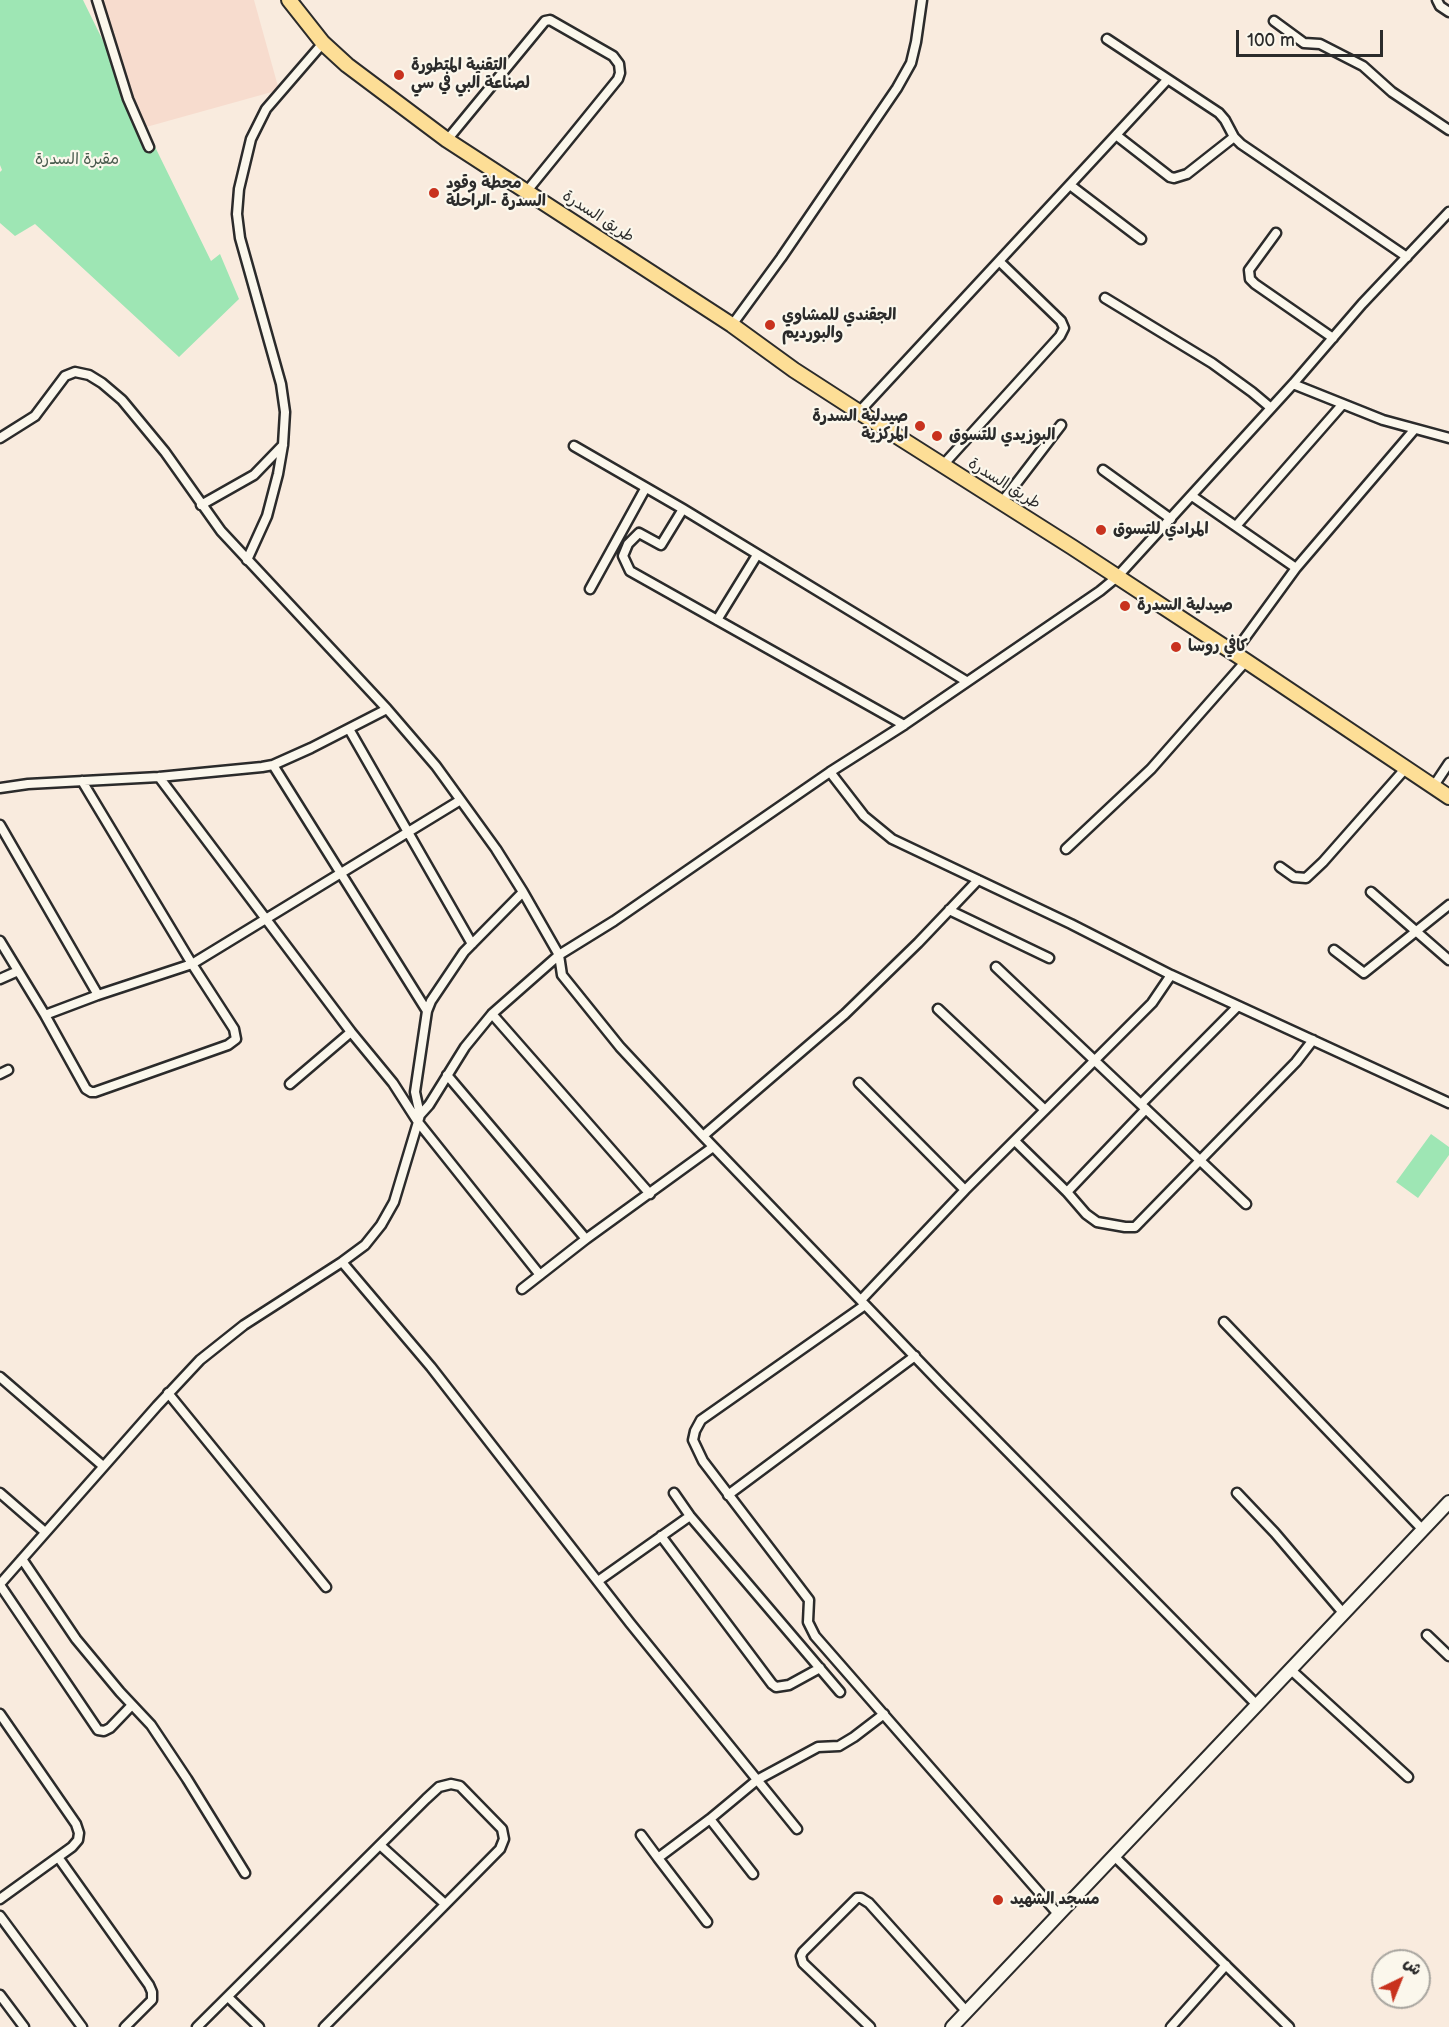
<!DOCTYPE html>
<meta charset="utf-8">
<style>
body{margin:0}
#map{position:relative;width:1449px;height:2027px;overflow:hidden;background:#f9ebde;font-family:"Balsamiq Sans","Playpen Sans Arabic",sans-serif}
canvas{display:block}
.north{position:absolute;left:1371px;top:1949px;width:60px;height:60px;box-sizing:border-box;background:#fbf7ec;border:2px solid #a8a59f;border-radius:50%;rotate:43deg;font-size:16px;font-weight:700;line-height:24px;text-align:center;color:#2b2b2b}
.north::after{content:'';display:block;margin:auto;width:21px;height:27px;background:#c8321e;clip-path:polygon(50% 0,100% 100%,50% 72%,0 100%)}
.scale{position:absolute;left:1236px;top:30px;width:147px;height:27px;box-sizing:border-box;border:3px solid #2b2b2b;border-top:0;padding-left:8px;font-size:18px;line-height:21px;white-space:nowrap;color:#2b2b2b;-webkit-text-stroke:4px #fbf7ec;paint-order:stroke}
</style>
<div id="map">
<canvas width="1449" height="2027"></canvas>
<div class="north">ش</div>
<div class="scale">100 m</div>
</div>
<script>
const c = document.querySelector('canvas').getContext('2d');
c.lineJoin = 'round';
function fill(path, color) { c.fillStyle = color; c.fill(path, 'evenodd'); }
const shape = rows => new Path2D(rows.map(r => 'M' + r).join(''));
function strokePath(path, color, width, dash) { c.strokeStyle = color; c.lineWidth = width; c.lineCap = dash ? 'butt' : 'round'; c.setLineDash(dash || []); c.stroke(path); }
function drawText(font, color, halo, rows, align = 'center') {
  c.font = font + ' "Balsamiq Sans","Playpen Sans Arabic",sans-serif'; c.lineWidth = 4.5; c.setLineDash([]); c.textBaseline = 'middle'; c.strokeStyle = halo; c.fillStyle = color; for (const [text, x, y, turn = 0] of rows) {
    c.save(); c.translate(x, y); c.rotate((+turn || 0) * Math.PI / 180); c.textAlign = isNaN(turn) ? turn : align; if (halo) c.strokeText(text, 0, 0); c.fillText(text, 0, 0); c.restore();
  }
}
fill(shape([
 [103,0,254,0,279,90,139,129]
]), '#f7dcce');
fill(shape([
 [0,0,83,0,211,261,220,254,239,299,179,357,35,224,15,236,0,223,0,172,2,170,0,165],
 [1431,1134,1449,1147,1449,1155,1418,1198,1396,1182]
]), '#9ee6b4');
const street = shape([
 [97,0,128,99,149,147],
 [1437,0,1440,6,1449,12],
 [1274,21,1304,43,1320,44,1363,66,1392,92,1449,130],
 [1107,39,1219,113,1225,120,1234,137,1241,144,1407,257],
 [1116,135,1170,177,1174,178,1187,174,1234,137],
 [447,140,545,21,550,20,613,56,619,64,620,73,618,79,527,191],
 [1070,185,1141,239],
 [1276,233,1249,270,1250,279,1255,284,1333,338],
 [1105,298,1212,363,1252,392,1271,408],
 [732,325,781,258,897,88,911,63,916,42,922,0],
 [1293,384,1383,420,1449,438],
 [859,412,1167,80],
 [0,438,35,416,65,376,75,372,89,375,102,383,122,400,165,452,221,531,387,709],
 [574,446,683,509,966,681],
 [943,465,1060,336,1064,328,1061,321,999,261],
 [1103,470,1171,519],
 [1192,496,1296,568],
 [1002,502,1061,425],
 [201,505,254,475,283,445],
 [683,509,661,545,639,533,628,544,623,556,630,571,904,725],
 [1236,526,1342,405],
 [247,560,267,516,278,474,283,445,285,412,281,384,240,238,237,214,239,189,251,139,266,109,323,43],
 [590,589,645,489],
 [717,620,757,555],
 [1234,653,1296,568,1414,430],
 [349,729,472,944],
 [273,765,427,1011],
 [830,772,864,816,892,839,1071,924,1171,975,1449,1103],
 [159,777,351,1032,393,1083,418,1122,540,1275],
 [1433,787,1449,763],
 [0,788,28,784,159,777,262,767,273,765,311,748,387,709,436,766,496,849,523,892,559,955,562,975,620,1047,703,1136,942,1385,1256,1704],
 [0,825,98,995],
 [1066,849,1151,769,1246,661],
 [1280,867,1294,877,1306,878,1323,862,1405,769],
 [1371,892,1449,960],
 [949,910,1049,958],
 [0,941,45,1015,86,1089,91,1092,95,1092,228,1045,236,1039,234,1029,192,964,82,781],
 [1334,950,1364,973,1449,905],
 [996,967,1246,1204],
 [0,979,18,971],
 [938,1009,1045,1110],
 [492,1014,650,1194],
 [45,1015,98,995,192,964,459,801],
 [0,1074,8,1070],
 [447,1075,586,1239],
 [859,1083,965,1190],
 [290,1084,351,1032],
 [1141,1104,1238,1006],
 [420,1115,429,1105,465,1047,492,1014,559,955,614,921,830,772,904,725,1100,591,1117,577,1293,384,1362,304,1449,212],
 [703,1136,845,1014,918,943,978,880],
 [1015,1141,1067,1192,1086,1214,1097,1222,1125,1227,1135,1227,1296,1062,1313,1040],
 [1067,1192,1146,1109],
 [342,1262,431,1367,630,1623,797,1829],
 [522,1289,586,1239,713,1147],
 [861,1300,965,1190,1152,1003,1171,975],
 [865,1305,701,1420,695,1431,693,1440,703,1461,809,1600,808,1622,815,1636,1059,1915],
 [1224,1322,1423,1530],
 [0,1377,103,1466],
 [168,1393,326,1587],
 [0,1493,45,1532],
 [674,1493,690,1516,840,1692],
 [1237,1493,1275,1533,1344,1614],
 [728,1495,915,1356],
 [661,1536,772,1684,776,1687,789,1685,820,1668],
 [22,1559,76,1639,120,1692,151,1725,187,1779,245,1873],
 [598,1581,690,1516],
 [0,1584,157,1406,200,1360,244,1325,342,1262,365,1245,381,1225,394,1202,418,1122,420,1115,415,1092,427,1011,431,1001,464,952,523,892],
 [0,1585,98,1730,104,1731,110,1728,132,1705],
 [1427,1635,1449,1656],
 [1290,1669,1408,1777],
 [0,1714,76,1824,79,1833,78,1840,72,1847,0,1899],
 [641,1835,658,1858],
 [380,1845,445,1904],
 [1114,1856,1289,2027],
 [58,1857,149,1985,152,1992,152,2000,125,2027],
 [753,1874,710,1819,757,1780,818,1747,839,1746,854,1737,884,1714],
 [0,1916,82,2027],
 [707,1922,658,1858,710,1819],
 [0,1995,24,2027],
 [228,1997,259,2027],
 [197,2027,426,1799,439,1787,451,1784,460,1786,502,1829,504,1839,500,1849,324,2027],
 [870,2027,803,1963,801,1956,803,1952,857,1898,861,1898,869,1903,967,2012],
 [1171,2027,1226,1965]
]);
const secondary = shape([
 [952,2027,1449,1502]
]);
const primary = shape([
 [289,0,323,43,347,65,447,140,732,325,794,370,859,412,1072,547,1246,661,1449,797]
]);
strokePath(street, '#2b2b2b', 13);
strokePath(secondary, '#2b2b2b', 16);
strokePath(primary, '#2b2b2b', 18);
strokePath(street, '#fbf7ec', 8);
strokePath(secondary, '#fbf7ec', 12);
strokePath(primary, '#fdde96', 14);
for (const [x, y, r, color] of [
 [399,75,6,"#c8321e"],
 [434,193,6,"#c8321e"],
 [770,325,6,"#c8321e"],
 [920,426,6,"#c8321e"],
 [937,436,6,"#c8321e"],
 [1101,530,6,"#c8321e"],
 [1125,606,6,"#c8321e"],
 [1176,647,6,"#c8321e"],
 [998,1900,6,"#c8321e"]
]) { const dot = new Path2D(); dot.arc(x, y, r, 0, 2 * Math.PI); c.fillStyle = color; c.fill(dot); strokePath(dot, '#fbf7ec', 2); }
drawText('bold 16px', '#2b2b2b', '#fbf7ec', [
 ["التقنية المتطورة",411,66],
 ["لصناعة البي في سي",411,84],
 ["محطة وقود",446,184],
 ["السدرة -الراحلة",446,202],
 ["الجقندي للمشاوي",782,316],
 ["والبورديم",782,334],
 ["صيدلية السدرة",908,417,"right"],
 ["المركزية",908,435,"right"],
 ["البوزيدي للتسوق",949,436],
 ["المرادي للتسوق",1113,530],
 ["صيدلية السدرة",1137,606],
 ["كافي روسا",1188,647],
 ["مسجد الشهيد",1010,1900]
], 'left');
drawText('16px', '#485a4d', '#fbf7ec', [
 ["مقبرة السدرة",77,160]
]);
drawText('16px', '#2b2b2b', '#fbf7ec', [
 ["طريق السدرة",598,217,33],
 ["طريق السدرة",1004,484,32]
]);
</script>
